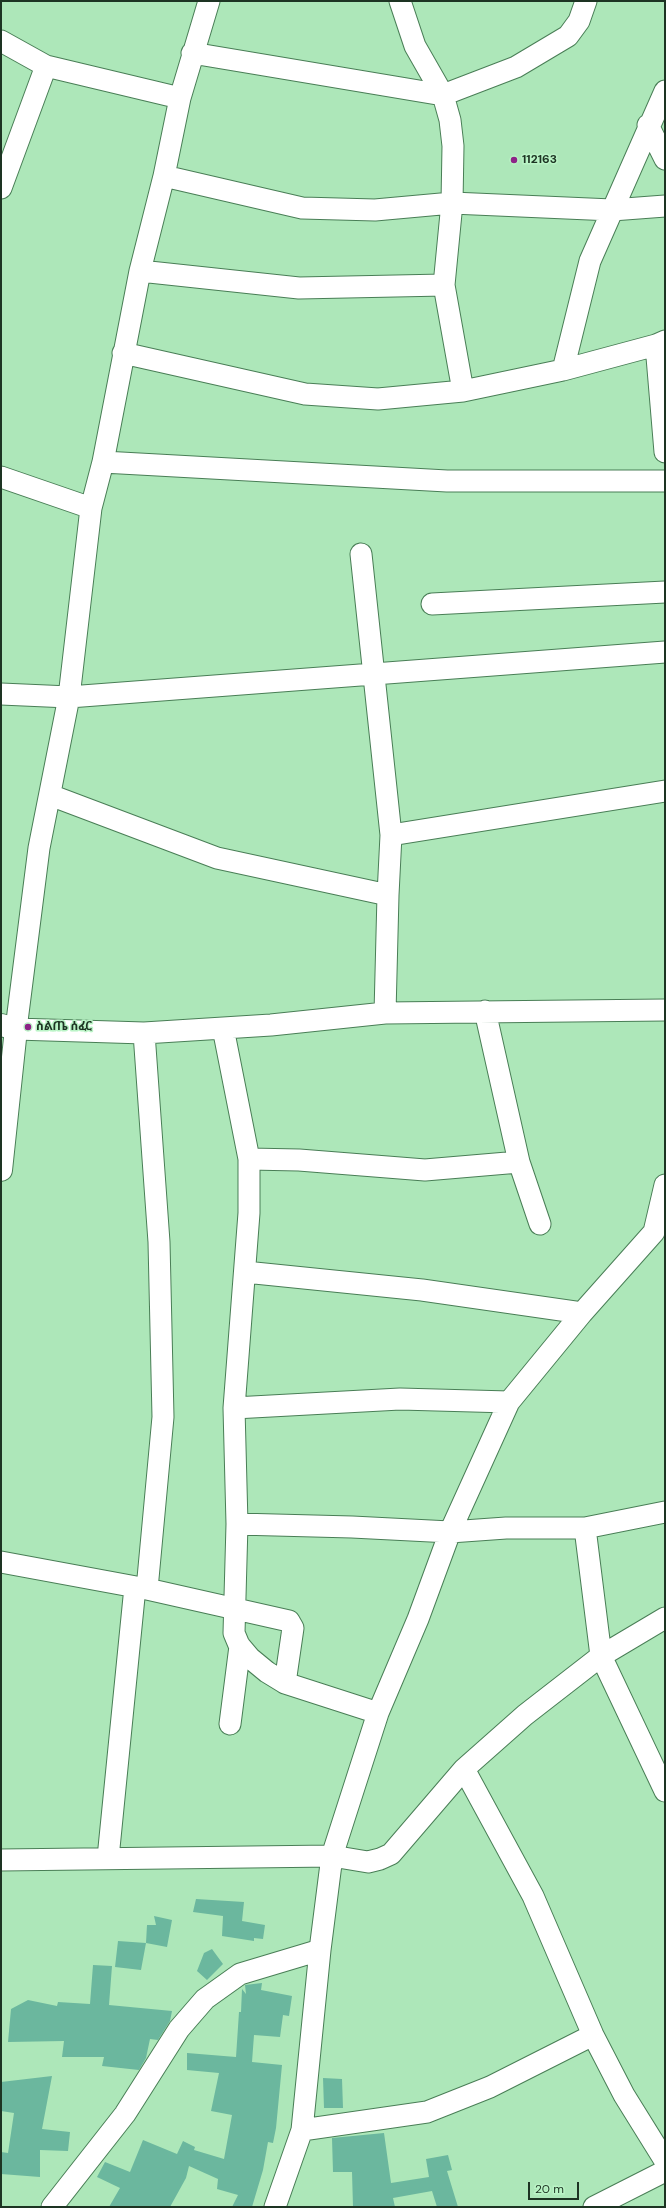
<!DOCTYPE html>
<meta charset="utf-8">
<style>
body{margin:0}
#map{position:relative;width:666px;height:2208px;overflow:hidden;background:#ade7b9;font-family:"DM Sans",sans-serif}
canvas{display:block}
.frame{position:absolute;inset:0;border:2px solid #1d3423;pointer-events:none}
.scale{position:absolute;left:528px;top:2182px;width:51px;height:18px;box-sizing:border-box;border:2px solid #1d3423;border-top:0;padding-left:5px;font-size:12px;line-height:14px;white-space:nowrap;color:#1d3423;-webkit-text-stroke:3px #baf4c6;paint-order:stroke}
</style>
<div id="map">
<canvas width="666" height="2208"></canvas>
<div class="frame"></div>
<div class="scale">20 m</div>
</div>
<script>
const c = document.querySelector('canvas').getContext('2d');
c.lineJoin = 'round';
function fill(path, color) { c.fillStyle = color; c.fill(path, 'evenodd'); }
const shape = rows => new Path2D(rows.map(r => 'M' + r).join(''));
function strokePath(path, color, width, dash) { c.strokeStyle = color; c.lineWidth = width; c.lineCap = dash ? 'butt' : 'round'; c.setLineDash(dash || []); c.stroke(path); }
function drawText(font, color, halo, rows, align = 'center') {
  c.font = font + ' "DM Sans","Noto Sans Ethiopic",sans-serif'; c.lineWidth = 3; c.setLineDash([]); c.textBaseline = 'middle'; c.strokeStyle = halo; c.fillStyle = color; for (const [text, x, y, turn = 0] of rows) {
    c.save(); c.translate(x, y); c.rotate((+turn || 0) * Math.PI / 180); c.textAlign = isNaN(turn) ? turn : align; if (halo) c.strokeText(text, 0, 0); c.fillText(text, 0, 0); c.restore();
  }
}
fill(shape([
 [196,1899,244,1902,242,1921,265,1925,263,1939,254,1938,254,1941,222,1936,223,1916,193,1912],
 [154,1916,172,1920,167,1947,146,1943,147,1925,156,1925],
 [118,1941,146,1943,141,1970,115,1967],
 [212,1949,223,1964,207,1980,197,1971,204,1953],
 [93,1965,112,1966,109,2005,172,2011,170,2021,158,2040,150,2039,146,2058,139,2070,102,2066,104,2057,62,2057,64,2041,8,2042,11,2009,28,2000,57,2006,58,2002,90,2004],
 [262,1983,261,1990,292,1996,289,2016,283,2015,280,2037,254,2035,252,2062,282,2065,276,2128,273,2143,268,2142,263,2170,252,2207,232,2207,238,2195,217,2189,218,2179,189,2166,186,2178,170,2207,109,2207,120,2188,97,2177,105,2162,130,2172,143,2140,177,2154,183,2141,195,2147,194,2150,224,2159,232,2115,211,2111,219,2073,187,2070,187,2053,236,2057,239,2012,241,2012,242,1989,246,1994,245,1985],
 [52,2076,42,2129,70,2132,68,2151,40,2150,40,2177,1,2174,1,2152,8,2153,14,2113,1,2111,1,2082],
 [323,2078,342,2079,343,2108,324,2108],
 [384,2133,391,2183,429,2177,426,2159,448,2155,452,2170,447,2171,458,2207,437,2207,432,2191,393,2198,395,2207,353,2207,352,2172,333,2172,332,2138]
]), '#6bb79e');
const minor = shape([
 [209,1,180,98,164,176,140,271,103,462,91,508,69,697,39,848,16,1029,144,1033,271,1025,385,1013,665,1010],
 [400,1,415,46,443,95,450,120,453,146,452,203,444,285,463,391],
 [1,41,46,66,180,98],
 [192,53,443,95,516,67,568,36,579,21,586,1],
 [648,125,665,159],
 [164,176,302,208,375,210,452,203,612,210,665,206],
 [1,188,46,66],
 [140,271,299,288,444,285],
 [656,345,665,452],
 [123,353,305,394,378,399,463,391,563,370,656,345,665,341],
 [563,370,590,261,665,91],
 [103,462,447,481,665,481],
 [1,477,91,508],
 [361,554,391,835,665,791],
 [432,604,665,592],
 [1,694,69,697,665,652],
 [50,795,217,858,388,895,385,1013],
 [388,895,391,835],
 [485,1011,519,1162,540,1224],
 [223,1028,249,1159,249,1213,234,1408,237,1524,234,1633,239,1645,250,1658,267,1672,285,1683,378,1713],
 [144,1033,159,1242,163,1417,147,1589],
 [249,1159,299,1160,425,1170,519,1162],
 [245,1272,422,1290,582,1313],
 [234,1408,400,1399,509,1402],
 [237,1524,352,1527,450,1532,506,1528,585,1528,665,1512],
 [585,1528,601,1656,665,1791],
 [1,1562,147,1589,289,1621,293,1628,285,1683],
 [230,1724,240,1646],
 [464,1769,533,1896,593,2035,624,2095,665,2161],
 [108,1858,135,1587],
 [1,1860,332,1856,368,1862,380,1859,391,1854,464,1769,525,1715,601,1656,665,1618],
 [302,2130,427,2112,490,2087,593,2035],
 [52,2207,125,2114,179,2029,205,1999,240,1974,320,1950],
 [275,2207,302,2130,320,1950,332,1856,378,1713,418,1619,450,1532,509,1402,582,1313,654,1232,665,1185],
 [594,2207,665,2171]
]);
const tertiary = shape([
 [1,1025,16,1029,1,1170]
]);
strokePath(minor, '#497e56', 23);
strokePath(tertiary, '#497e56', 24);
strokePath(minor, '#fff', 21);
strokePath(tertiary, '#fff', 22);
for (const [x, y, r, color] of [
 [514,160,4,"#8d2387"],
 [28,1027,4,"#8d2387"]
]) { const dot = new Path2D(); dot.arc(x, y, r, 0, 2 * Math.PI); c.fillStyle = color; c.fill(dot); strokePath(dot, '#baf4c6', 1.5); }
drawText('bold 12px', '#1d3423', '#baf4c6', [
 ["112163",522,160],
 ["ስልጤ ሰፈር",36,1027]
], 'left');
</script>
